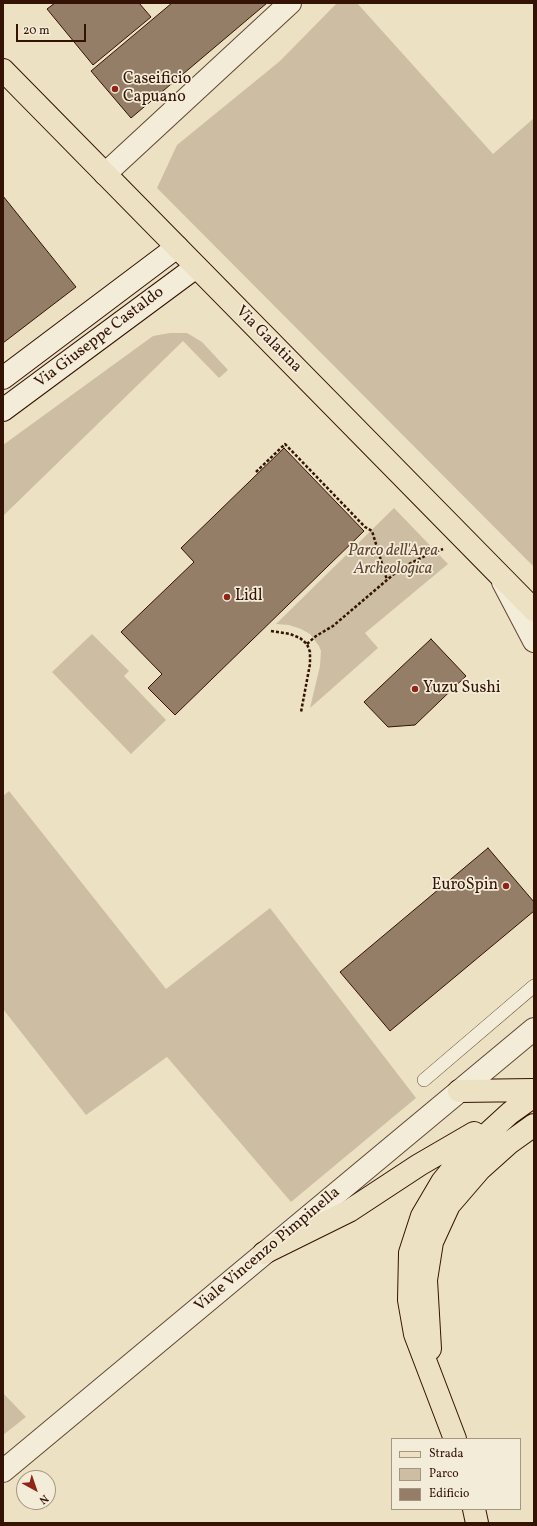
<!DOCTYPE html>
<style>
body{margin:0}
#map{position:relative;width:537px;height:1526px;overflow:hidden;background:#ece1c3;font-family:Vollkorn,serif}
canvas{display:block}
.frame{position:absolute;inset:0;border:4px solid #341204;pointer-events:none}
.legend{position:absolute;left:391px;top:1438px;width:130px;height:72px;box-sizing:border-box;background:#f3ecd8;border:1px solid #a79583;margin:0;padding:5px 7px;list-style:none;font-size:12px;color:#341204}
.legend li{display:flex;align-items:center;gap:8px;height:20px}
.legend b{width:20px;border:1px solid #a79583}
.north{position:absolute;left:16px;top:1470px;width:40px;height:40px;box-sizing:border-box;background:#f3ecd8;border:1px solid #a79583;border-radius:50%;rotate:140deg;font-size:11px;font-weight:700;line-height:16px;text-align:center;color:#341204}
.north::after{content:'';display:block;margin:auto;width:14px;height:18px;background:#8f2418;clip-path:polygon(50% 0,100% 100%,50% 72%,0 100%)}
.scale{position:absolute;left:16px;top:24px;width:70px;height:18px;box-sizing:border-box;border:2px solid #341204;border-top:0;padding-left:5px;font-size:12px;line-height:14px;white-space:nowrap;color:#341204;-webkit-text-stroke:3px #f3ecd8;paint-order:stroke}
</style>
<div id="map">
<canvas width="537" height="1526"></canvas>
<div class="frame"></div>
<ul class="legend">
<li><b style="height:5px;background:#ece1c3"></b>Strada</li>
<li><b style="height:11px;background:#cdbea3"></b>Parco</li>
<li><b style="height:11px;background:#947e67"></b>Edificio</li>
</ul>
<div class="north">N</div>
<div class="scale">20 m</div>
</div>
<script>
const c = document.querySelector('canvas').getContext('2d');
c.lineJoin = 'round';
function fill(path, color) { c.fillStyle = color; c.fill(path, 'evenodd'); }
const shape = rows => new Path2D(rows.map(r => 'M' + r).join(''));
function strokePath(path, color, width, dash) { c.strokeStyle = color; c.lineWidth = width; c.lineCap = dash ? 'butt' : 'round'; c.setLineDash(dash || []); c.stroke(path); }
function drawText(font, color, halo, rows, align = 'center') {
  c.font = font + ' Vollkorn,serif'; c.lineWidth = 3.5; c.setLineDash([]); c.textBaseline = 'middle'; c.strokeStyle = halo; c.fillStyle = color; for (const [text, x, y, turn = 0] of rows) {
    c.save(); c.translate(x, y); c.rotate((+turn || 0) * Math.PI / 180); c.textAlign = isNaN(turn) ? turn : align; if (halo) c.strokeText(text, 0, 0); c.fillText(text, 0, 0); c.restore();
  }
}
fill(shape([
 [337,3,357,3,493,154,534,118,534,567,157,188,177,145,280,61],
 [170,333,187,333,202,342,228,370,219,378,183,341,3,516,3,445,153,336],
 [394,508,448,564,365,633,378,648,310,708,320,666,321,651,319,646,310,634,301,629,289,625,276,624],
 [92,634,129,671,124,676,166,720,131,754,52,672],
 [9,791,166,989,270,908,416,1098,291,1202,167,1057,86,1115,3,1009,3,796],
 [3,1393,26,1417,3,1435]
]), '#cdbea3');
const building = shape([
 [55,3,139,3,151,17,93,65,47,9,55,3],
 [172,3,267,3,131,118,91,71,172,3],
 [3,196,76,287,3,343,3,196],
 [284,448,364,531,175,715,148,688,162,674,121,632,194,562,181,548,284,448],
 [431,639,466,676,415,725,388,727,364,702,431,639],
 [488,848,534,902,534,911,390,1031,340,972,488,848]
]);
fill(building, '#947e67');
strokePath(building, '#341204', 1);
const lane = shape([
 [424,1080,534,986]
]);
const street = shape([
 [105,174,290,3],
 [503,582,534,641],
 [3,1471,534,1029]
]);
const secondary = shape([
 [3,378,177,247],
 [3,410,196,267]
]);
const primary = shape([
 [3,70,534,610]
]);
const highway = shape([
 [459,1091,534,1090],
 [264,1253,349,1211,419,1165,474,1133],
 [430,1349,426,1280,432,1242,449,1205,480,1169,509,1143,534,1125],
 [455,1439,415,1334,409,1300,410,1253,422,1216,442,1182,463,1156,510,1113,534,1096],
 [474,1509,477,1523]
]);
strokePath(lane, '#624634', 14);
strokePath(street, '#624634', 24);
strokePath(secondary, '#341204', 24);
strokePath(primary, '#341204', 24);
strokePath(highway, '#341204', 24);
strokePath(shape([
 [256,472,285,444,365,527,372,531,387,580],
 [271,631,290,634,300,638,307,644,310,652,310,664,301,712],
 [307,644,316,636,333,626,401,568,425,556,443,549]
]), '#341204', 2.5, [3, 2]);
strokePath(lane, '#f3ecd8', 13);
strokePath(street, '#f3ecd8', 22);
strokePath(secondary, '#f3ecd8', 22);
strokePath(primary, '#ece1c3', 22);
strokePath(highway, '#ece1c3', 22);
for (const [x, y, r, color] of [
 [115,89,4,"#8f2418"],
 [227,597,4,"#8f2418"],
 [415,689,4,"#8f2418"],
 [506,886,4,"#8f2418"]
]) { const dot = new Path2D(); dot.arc(x, y, r, 0, 2 * Math.PI); c.fillStyle = color; c.fill(dot); strokePath(dot, '#f3ecd8', 1.5); }
drawText('16px', '#341204', '#f3ecd8', [
 ["Caseificio",123,80],
 ["Capuano",123,98],
 ["Lidl",235,597],
 ["Yuzu Sushi",423,689],
 ["EuroSpin",498,886,"right"]
], 'left');
drawText('16px', '#341204', '#f3ecd8', [
 ["Via Giuseppe Castaldo",100,338,-37],
 ["Via Galatina",268,340,45],
 ["Viale Vincenzo Pimpinella",268,1250,-40]
]);
drawText('italic 16px', '#624634', '#f3ecd8', [
 ["Parco dell'Area",393,552],
 ["Archeologica",393,570]
]);
</script>
